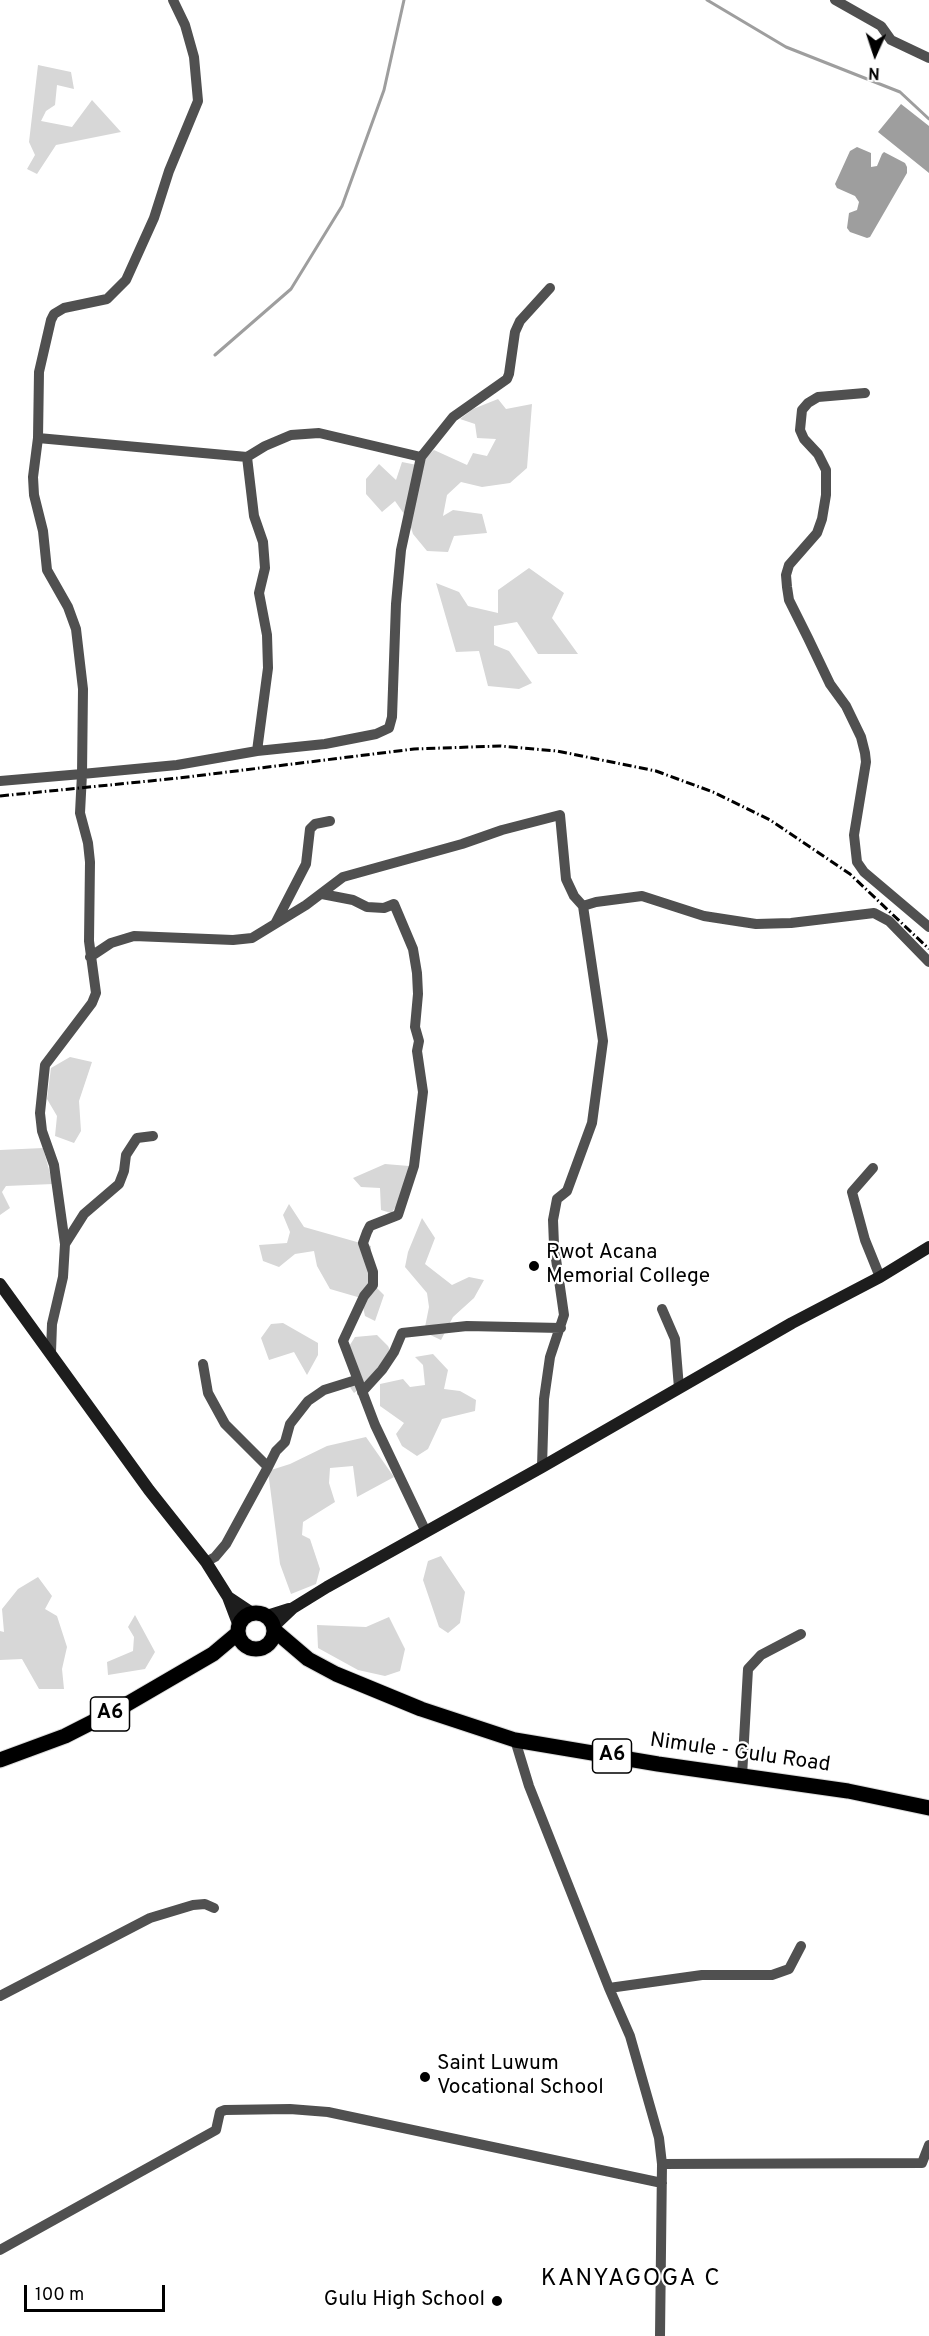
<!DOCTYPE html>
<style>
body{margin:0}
#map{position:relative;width:929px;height:2336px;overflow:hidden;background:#fff;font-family:Overpass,sans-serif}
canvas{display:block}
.north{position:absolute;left:845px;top:24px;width:60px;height:60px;-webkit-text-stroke:4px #fff;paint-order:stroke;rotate:183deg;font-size:16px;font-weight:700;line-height:24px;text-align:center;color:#000}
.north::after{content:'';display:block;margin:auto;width:21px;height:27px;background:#000;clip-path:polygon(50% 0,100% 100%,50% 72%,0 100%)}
.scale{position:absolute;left:24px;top:2285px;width:141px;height:27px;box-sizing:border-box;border:3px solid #000;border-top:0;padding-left:8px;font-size:18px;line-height:21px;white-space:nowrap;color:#000;-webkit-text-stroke:4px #fff;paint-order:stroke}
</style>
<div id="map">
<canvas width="929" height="2336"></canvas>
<div class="north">N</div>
<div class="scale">100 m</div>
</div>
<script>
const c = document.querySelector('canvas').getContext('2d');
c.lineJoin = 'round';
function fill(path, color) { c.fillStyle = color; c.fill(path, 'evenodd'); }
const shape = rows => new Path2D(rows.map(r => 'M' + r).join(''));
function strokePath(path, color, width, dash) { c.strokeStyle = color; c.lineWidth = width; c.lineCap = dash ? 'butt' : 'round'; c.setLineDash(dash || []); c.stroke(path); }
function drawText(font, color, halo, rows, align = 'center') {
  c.font = font + ' Overpass,sans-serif'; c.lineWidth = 4.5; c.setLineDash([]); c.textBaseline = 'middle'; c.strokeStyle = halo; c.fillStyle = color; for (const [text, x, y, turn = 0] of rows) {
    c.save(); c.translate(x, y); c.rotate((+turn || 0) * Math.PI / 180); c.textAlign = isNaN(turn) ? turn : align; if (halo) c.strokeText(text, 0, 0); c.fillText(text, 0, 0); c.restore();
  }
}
fill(shape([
 [38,65,71,72,74,89,57,85,55,105,46,111,41,121,72,127,92,100,121,132,56,145,37,174,27,169,35,155,29,142],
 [498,399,506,409,532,404,527,468,510,483,482,487,461,482,447,495,443,516,453,510,482,514,487,533,454,536,448,552,427,551,413,534,409,521,395,501,382,512,366,494,366,479,379,464,396,480,402,462,417,465,434,450,467,465,473,453,487,456,496,439,477,438,475,424,460,419,473,409],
 [529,568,564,593,552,618,578,654,538,654,517,622,494,626,494,645,509,651,532,683,519,689,488,686,479,651,456,652,436,583,459,592,468,606,498,613,498,590],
 [70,1057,92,1062,79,1101,81,1131,74,1143,55,1136,57,1116,47,1099,51,1068],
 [43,1148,53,1184,6,1186,2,1192,10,1208,0,1215,0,1150],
 [385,1164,409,1166,402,1199,391,1213,381,1210,380,1188,361,1187,353,1178],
 [289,1204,304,1227,371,1246,371,1278,374,1285,384,1295,375,1321,365,1316,361,1298,330,1289,317,1266,314,1251,295,1254,279,1267,263,1261,259,1245,287,1243,290,1232,283,1215],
 [422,1218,435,1238,425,1264,452,1285,469,1277,484,1280,474,1298,453,1317,441,1340,424,1332,429,1307,427,1293,405,1267,408,1252],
 [283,1323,318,1343,318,1355,307,1375,294,1352,269,1360,261,1338,271,1324],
 [377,1335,388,1346,393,1356,372,1380,354,1393,347,1383,356,1369,348,1348,355,1337],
 [433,1354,448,1370,444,1389,460,1391,476,1400,475,1411,442,1419,428,1449,417,1456,402,1446,396,1434,404,1423,380,1406,380,1384,403,1379,410,1387,425,1385,423,1365,415,1357],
 [366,1437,394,1477,357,1497,353,1466,330,1468,329,1483,335,1502,303,1522,302,1535,310,1539,320,1569,316,1584,291,1594,280,1564,268,1471,290,1464,327,1446],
 [441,1556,465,1592,460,1623,448,1633,439,1627,423,1580,428,1561],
 [38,1577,52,1596,45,1609,57,1616,67,1647,62,1669,64,1689,39,1689,22,1659,0,1660,0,1631,4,1632,2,1609,18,1589],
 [135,1615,155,1652,145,1669,108,1675,107,1662,133,1651,134,1637,128,1627],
 [389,1617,405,1649,400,1671,385,1676,358,1670,318,1648,317,1625,366,1627]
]), '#d7d7d7');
fill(shape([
 [901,104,929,126,929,173,878,132],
 [857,147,871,153,871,167,877,166,882,154,884,152,905,163,907,167,907,173,870,237,867,238,850,232,847,228,849,213,857,210,859,202,855,196,837,188,835,184,850,151]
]), '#9e9e9e');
strokePath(shape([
 [707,0,786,47,900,92,929,119],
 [215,355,291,289,342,206,384,90,404,0]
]), '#9e9e9e', 3);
const primary = shape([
 '238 1631a18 18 0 1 1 36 0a18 18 0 1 1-36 0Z',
 [274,1630,308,1659,336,1674,421,1709,515,1740,658,1764,848,1791,929,1808],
 [0,1760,65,1736,122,1707,213,1654,238,1633]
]);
strokePath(primary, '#dbdbdb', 17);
strokePath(shape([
 [835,0,881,26,891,40,929,58],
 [865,393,818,397,808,403,802,410,800,430,804,439,818,454,826,470,826,495,822,519,817,533,789,565,786,575,787,587,789,600,808,638,830,684,846,706,861,737,865,753,866,762,854,835,857,862,864,872,929,927],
 [38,438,247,457,265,446,291,435,319,433,421,457,401,550,396,604,392,717,389,728,376,734,325,744,257,751,177,765,82,774,80,813,88,843,90,862,89,941,96,993,92,1003,45,1065,40,1113,42,1131,54,1165,65,1244],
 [247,457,254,516,263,542,265,568,259,593,267,635,268,668,257,751],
 [421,457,453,417,507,379,509,374,515,332,520,321,550,288],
 [0,781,82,774,83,689,76,629,68,607,47,570,43,531,34,495,33,477,38,438,39,372,51,320,54,314,64,308,107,299,126,280,154,218,169,171,198,101,194,57,185,25,173,0],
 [322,894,353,900,367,907,384,908,394,904,413,949,417,973,418,994,415,1027,419,1041,417,1051,423,1092,414,1166,398,1215,370,1226,367,1232,363,1243,373,1272,373,1285,364,1296,343,1341,375,1425,426,1532],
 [275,924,306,864,310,829,315,824,330,821],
 [90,957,111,943,134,936,233,940,252,938,306,905,343,877,462,844,502,830,560,815,566,879,574,896,583,906,596,902,642,896,704,916,756,924,791,923,874,913,889,921,929,962],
 [873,1168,852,1192,865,1240,880,1277],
 [662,1309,675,1339,679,1388],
 [51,1352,52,1324,63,1277,65,1244,84,1214,119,1184,124,1171,126,1155,137,1138,153,1136],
 [203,1364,208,1393,225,1424,268,1467,226,1544,215,1557,206,1562],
 [362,1392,382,1370,394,1352,402,1333,467,1326,561,1328],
 [268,1467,276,1451,285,1442,290,1424,308,1401,324,1390,356,1380],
 [542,1467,544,1399,550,1357,564,1315,554,1245,553,1220,557,1199,567,1191,592,1123,603,1041,583,906],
 [515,1740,529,1786,609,1988,630,2036,659,2138,662,2164,660,2336],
 [742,1776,748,1669,761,1655,801,1634],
 [609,1988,702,1975,772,1975,789,1969,801,1946],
 [0,1996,150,1918,193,1905,205,1904,214,1908],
 [662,2164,922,2163,929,2145],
 [0,2250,216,2130,220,2112,225,2110,290,2109,328,2112,662,2183]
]), '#505050', 10);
strokePath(shape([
 [0,1284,149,1490,206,1562,228,1597,239,1626],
 [228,1597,252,1613],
 [267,1616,289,1609],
 [274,1626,293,1608,327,1587,542,1467,792,1323,880,1277,929,1247]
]), '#1d1d1d', 12);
strokePath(primary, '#000', 15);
strokePath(shape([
 [0,796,179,778,414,749,500,746,557,751,656,771,713,792,770,820,850,874,929,949]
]), '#000', 3, [9, 3, 1.5, 3]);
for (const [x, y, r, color] of [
 [534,1266,6,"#000"],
 [425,2077,6,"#000"],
 [497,2301,6,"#000"]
]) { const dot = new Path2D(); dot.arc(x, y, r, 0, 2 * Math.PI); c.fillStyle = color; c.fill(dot); strokePath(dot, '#fff', 2); }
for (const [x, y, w] of [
 [110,1714,39],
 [612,1756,39]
]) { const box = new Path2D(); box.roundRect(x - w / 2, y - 17, w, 34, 4.5); c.fillStyle = '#fff'; c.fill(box); strokePath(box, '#000', 1.5); }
drawText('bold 20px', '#000', null, [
 ["A6",110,1714],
 ["A6",612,1756]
]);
drawText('21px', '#000', '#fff', [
 ["Rwot Acana",546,1254],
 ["Memorial College",546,1278],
 ["Saint Luwum",437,2065],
 ["Vocational School",437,2089],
 ["Gulu High School",485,2301,"right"]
], 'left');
drawText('21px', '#000', '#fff', [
 ["Nimule - Gulu Road",740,1754,8]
]);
c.letterSpacing = '1.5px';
drawText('24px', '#000', '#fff', [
 ["KANYAGOGA C",631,2280]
]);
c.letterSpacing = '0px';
</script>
